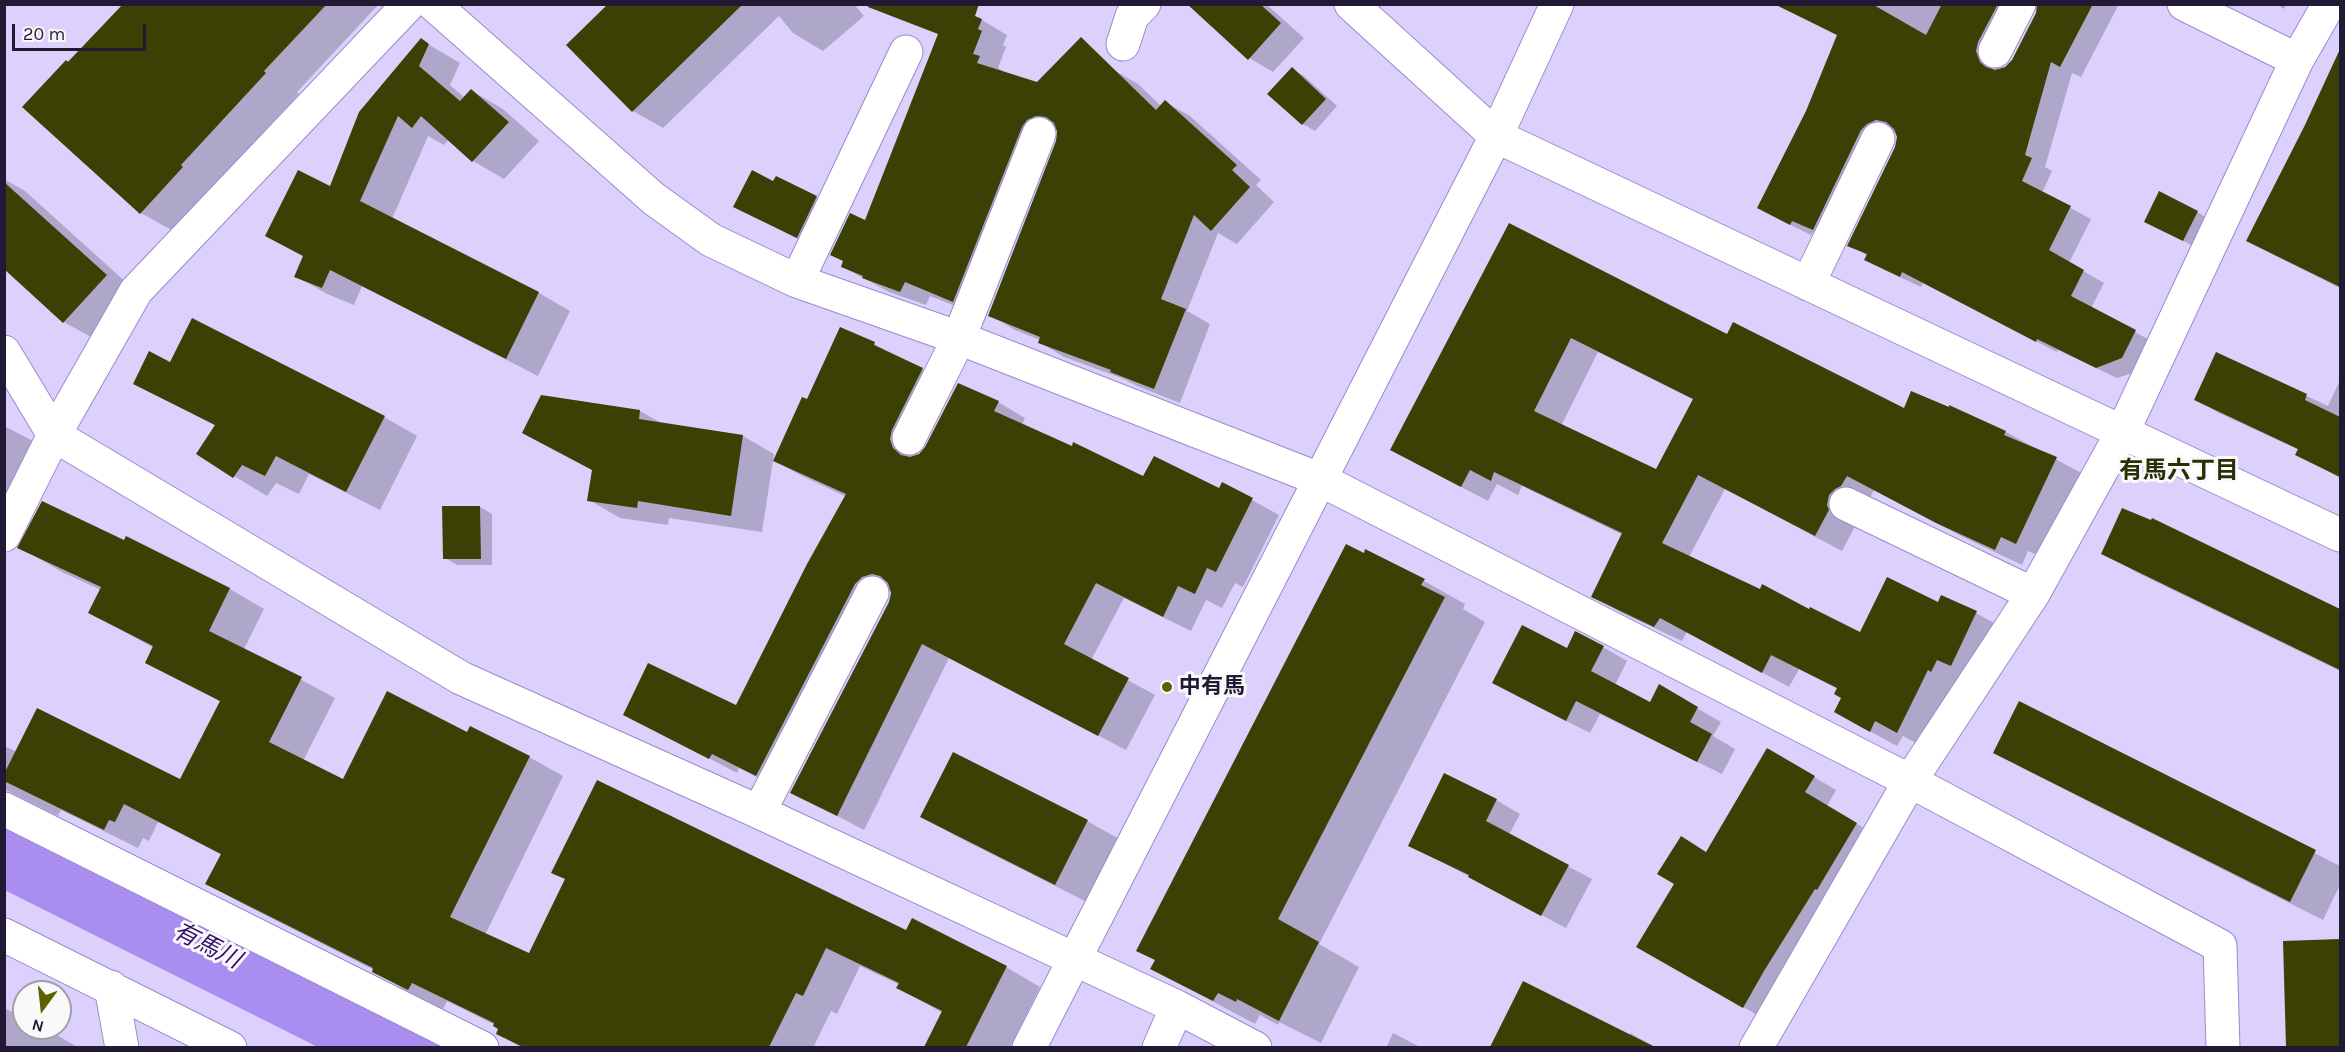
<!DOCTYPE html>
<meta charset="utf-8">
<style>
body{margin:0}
#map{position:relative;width:2345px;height:1052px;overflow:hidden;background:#dbd1fc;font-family:Karla,sans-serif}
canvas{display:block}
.frame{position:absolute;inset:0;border:6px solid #221a34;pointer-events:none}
.north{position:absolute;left:12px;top:980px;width:60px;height:60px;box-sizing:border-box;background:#f9f9f9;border:2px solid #a3a0aa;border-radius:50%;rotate:195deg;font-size:16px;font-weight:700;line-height:24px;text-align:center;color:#221a34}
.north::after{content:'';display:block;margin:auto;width:21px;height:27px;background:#596100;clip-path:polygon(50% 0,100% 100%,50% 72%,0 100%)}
.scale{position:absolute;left:12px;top:24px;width:134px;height:27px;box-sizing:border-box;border:3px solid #221a34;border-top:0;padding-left:8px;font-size:18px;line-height:21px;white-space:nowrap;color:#221a34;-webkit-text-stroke:4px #f9f9f9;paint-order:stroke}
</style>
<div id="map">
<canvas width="2345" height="1052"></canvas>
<div class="frame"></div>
<div class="north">N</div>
<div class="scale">20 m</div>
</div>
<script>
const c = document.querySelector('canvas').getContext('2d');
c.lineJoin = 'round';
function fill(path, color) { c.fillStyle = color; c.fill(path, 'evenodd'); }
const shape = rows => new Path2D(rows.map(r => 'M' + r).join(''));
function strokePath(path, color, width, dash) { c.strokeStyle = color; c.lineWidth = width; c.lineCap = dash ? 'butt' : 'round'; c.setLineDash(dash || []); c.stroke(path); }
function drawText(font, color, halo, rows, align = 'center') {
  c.font = font + ' Karla,"Noto Sans JP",sans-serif'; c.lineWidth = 6; c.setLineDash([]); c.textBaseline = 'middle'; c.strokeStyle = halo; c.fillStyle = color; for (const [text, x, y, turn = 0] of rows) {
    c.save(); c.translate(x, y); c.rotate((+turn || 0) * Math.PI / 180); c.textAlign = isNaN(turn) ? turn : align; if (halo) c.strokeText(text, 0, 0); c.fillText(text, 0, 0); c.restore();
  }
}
fill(shape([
 [124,4,379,4,297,92,299,94,214,185,216,188,175,232,141,213,24,106],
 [631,4,854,4,864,16,823,51,793,33,779,16,663,128,633,111],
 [1223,4,1266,4,1304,38,1273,72,1249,58],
 [1804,4,2025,4,1997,64,1998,70,2005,68,2013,61,2037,12,2039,4,2119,4,2081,77,2072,73,2045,167,2052,171,2042,193,2091,219,2069,263,2104,283,2091,308,2155,343,2142,370,2117,378,2058,350,2057,352,1923,283,1921,287,1887,271,1866,259,1868,256,1849,245,1897,147,1898,137,1896,132,1888,135,1834,241,1813,232,1811,235,1779,219,1807,111,1838,36,1799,15],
 [2276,4,2286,4,2284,9],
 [950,8,982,20,1007,35,1003,45,1006,47,998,68,1004,72,1037,84,1112,69,1138,84,1161,106,1165,102,1190,116,1261,180,1256,185,1274,202,1237,244,1218,233,1187,311,1210,324,1180,403,1137,386,1124,379,1064,357,1039,342,1040,340,1015,330,990,315,1058,141,1059,130,1053,133,978,315,930,296,926,305,889,292,843,267,866,223],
 [421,40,460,63,450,85,465,98,472,91,503,109,539,141,504,179,473,161,449,139,444,145,428,136,392,219,539,293,570,311,538,376,362,286,354,305,327,294,296,276,304,257,267,236,331,188],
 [2340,53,2340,288,2268,252,2306,127],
 [1292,69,1304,76,1337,106,1315,131,1303,124,1269,94],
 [4,179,25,191,140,295,98,341,64,322,4,267],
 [774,183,816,197,840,211,821,251,735,207],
 [2197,212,2209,219,2195,247,2158,228],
 [1509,225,1728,336,1905,410,1950,407,2006,432,2083,474,2044,558,2028,551,2022,565,1965,538,1874,490,1842,551,1725,489,1689,557,1761,591,1861,634,1939,604,1976,613,2003,628,1924,747,1903,736,1897,746,1862,727,1838,689,1799,669,1789,687,1687,632,1682,641,1620,612,1593,596,1623,535,1522,486,1518,495,1497,484,1488,501,1419,465],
 [1598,352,1694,400,1656,471,1561,426],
 [874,344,950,384,919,446,917,456,927,448,958,385,998,402,1025,418,1022,425,1144,478,1219,490,1252,500,1279,515,1243,587,1235,583,1222,608,1206,600,1191,631,1124,598,1091,660,1155,695,1126,750,949,658,864,830,792,792,890,602,893,588,882,600,784,791,739,768,737,773,625,714,736,707,847,497,802,476,775,461,808,401],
 [2217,354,2328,406,2340,380,2340,478,2297,454,2299,450,2219,413,2195,399],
 [171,364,384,417,417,436,380,510,309,474,299,494,276,483,267,496,198,454,216,426,135,383],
 [542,397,640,411,663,424,743,436,774,454,762,532,669,518,668,525,620,518,589,500,594,470],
 [4,426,45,447,4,504],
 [480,507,492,514,492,565,457,565,445,558],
 [2153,520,2340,611,2340,671,2136,572,2103,553],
 [127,538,230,589,264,609,244,649,335,698,303,761,344,781,468,734,529,757,563,776,485,935,529,955,906,932,912,920,1006,967,1040,987,1010,1048,926,1048,943,1013,898,988,900,985,860,966,837,1014,831,1011,813,1048,522,1048,498,1034,500,1028,495,1025,447,1001,443,1009,407,991,373,971,374,970,241,903,207,883,222,855,158,822,149,841,143,838,138,848,61,810,58,816,4,789,4,746,17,752,181,781,221,702,147,662,154,648,90,613,101,590,62,572,28,552,125,542],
 [1424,581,1465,604,1463,609,1485,622,1319,944,1359,967,1321,1043,1279,1022,1278,1025,1260,1015,1255,1024,1152,969,1156,961,1138,950],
 [1603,647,1627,661,1615,685,1651,704,1660,687,1721,722,1713,736,1735,749,1722,774,1600,714,1590,733,1517,696,1567,650],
 [2019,703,2340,866,2340,885,2323,920,2028,771,1995,752],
 [1768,750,1836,790,1827,806,1879,837,1766,1020,1638,947,1707,853],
 [1496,800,1520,814,1509,835,1592,879,1566,928,1410,845],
 [922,817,1087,821,1121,840,1089,903,956,836],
 [2340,940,2340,1048,2287,1048,2285,942],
 [1524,983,1629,1036,1630,1033,1657,1048,1491,1048],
 [4,1008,24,1018,24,1028,45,1028,79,1048,4,1048],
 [1393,1033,1422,1048,1386,1048]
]), '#0003');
strokePath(shape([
 [4,845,409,1048]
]), '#a98df1', 80);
fill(shape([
 [123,4,327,4,264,71,266,73,181,165,183,167,140,214,22,107,66,60,68,62],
 [608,4,743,4,632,112,566,45],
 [868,4,979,4,975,16,982,19,978,29,982,31,973,54,980,56,977,63,1037,82,1081,37,1156,110,1165,100,1237,165,1232,170,1250,187,1211,231,1194,215,1161,299,1186,309,1154,389,1110,372,1111,370,1038,343,1040,337,988,316,1056,141,1057,131,1054,123,1046,117,1036,116,1027,120,1022,127,953,302,905,282,900,292,862,278,863,276,841,267,843,261,830,255,850,213,865,220,938,34,868,7],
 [1187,4,1260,4,1281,23,1248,60],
 [1774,4,1872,4,1926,35,1942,4,1998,4,1978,42,1976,51,1980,62,1986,67,1995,70,2005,67,2012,60,2036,13,2037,4,2093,4,2060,67,2051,62,2025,155,2032,158,2022,181,2071,206,2049,250,2084,270,2071,296,2136,330,2122,358,2096,368,2037,339,2036,342,1902,272,1900,277,1864,260,1867,254,1847,246,1895,147,1897,137,1894,129,1886,122,1876,120,1867,124,1861,130,1813,230,1792,221,1790,225,1757,208,1806,111,1837,35],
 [421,38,429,44,419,66,460,101,471,89,509,122,472,162,421,116,412,128,398,116,360,201,539,292,506,359,330,270,322,288,294,277,303,256,265,236,298,170,330,186,359,112],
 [2340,49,2340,287,2246,241,2304,127],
 [1292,67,1326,99,1302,125,1267,94],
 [752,170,773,181,776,176,817,196,797,238,733,207],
 [4,182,107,275,63,323,4,269],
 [2159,191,2198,211,2183,241,2144,222],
 [1509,223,1727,334,1733,322,1904,408,1911,391,1949,407,1949,405,2006,431,2004,435,2057,457,2016,544,2001,537,1995,550,1936,523,1847,476,1841,486,1835,489,1829,495,1827,505,1829,510,1815,536,1698,475,1662,543,1760,589,1762,584,1809,609,1810,607,1860,632,1887,577,1938,602,1941,595,1977,611,1951,666,1937,660,1931,672,1928,670,1897,733,1875,721,1870,732,1834,712,1841,698,1834,694,1837,688,1771,655,1762,673,1660,618,1654,627,1591,597,1622,533,1494,472,1491,481,1470,470,1461,487,1390,450],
 [1571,338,1693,399,1656,469,1534,411],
 [192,318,385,416,346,492,276,456,265,476,242,465,233,478,196,454,215,425,133,384,149,351,170,362],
 [840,327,875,342,874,345,923,368,892,430,890,439,893,448,901,455,910,457,919,454,925,447,958,383,999,401,994,411,1072,446,1073,442,1143,476,1154,456,1219,488,1222,482,1253,498,1216,572,1207,568,1195,594,1178,586,1163,617,1096,583,1064,644,1129,678,1098,736,922,644,837,816,790,793,889,602,891,593,888,583,880,576,872,574,862,577,855,584,756,776,712,754,709,759,623,715,648,663,736,705,807,564,846,494,773,461,802,397,807,399],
 [2216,352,2307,394,2305,400,2340,417,2340,477,2295,455,2298,449,2194,400],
 [541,395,640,410,639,419,743,435,731,516,638,501,637,508,587,501,592,470,522,433],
 [42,501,124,540,126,536,230,588,209,631,302,677,269,742,343,779,387,691,467,732,470,726,530,756,450,917,529,953,565,879,551,873,597,780,906,930,912,918,1007,966,966,1047,924,1047,942,1011,896,988,899,983,826,948,803,996,796,993,769,1047,523,1047,496,1034,498,1029,493,1026,494,1023,412,983,408,990,372,972,373,968,205,884,221,854,124,804,115,822,109,820,104,830,4,781,4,774,37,708,180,779,220,701,145,663,153,646,88,613,101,587,17,548],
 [442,506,480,506,481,559,443,559],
 [2122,508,2151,520,2152,518,2340,609,2340,670,2101,554],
 [1346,544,1364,553,1365,549,1425,579,1421,585,1445,597,1278,919,1319,942,1279,1021,1237,999,1236,1002,1218,993,1213,1001,1150,969,1155,960,1136,951],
 [1522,625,1567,648,1575,631,1604,646,1591,671,1650,702,1659,684,1698,707,1690,722,1712,734,1697,762,1576,701,1566,721,1492,683],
 [2019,701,2316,850,2290,902,1993,753],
 [1767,748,1815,776,1805,792,1857,823,1817,890,1815,889,1764,971,1743,1008,1636,947,1674,884,1657,874,1681,836,1706,852],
 [953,752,1088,820,1055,885,920,817],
 [1444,773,1497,799,1486,821,1569,865,1541,916,1468,877,1469,875,1408,846],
 [2340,939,2340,1047,2286,1047,2283,941],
 [1523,981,1655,1047,1490,1047]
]), '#3b4104');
const minor = shape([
 [433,4,654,199,711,240,797,281,959,338,1319,479,1910,781,2220,946,2223,1048],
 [1351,4,1496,136,2340,535],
 [2184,4,2297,60],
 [1123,44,1132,16,1144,4],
 [1995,51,2019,4],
 [797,281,906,52],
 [1808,284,1878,139],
 [4,352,54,435,461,678,759,812,1177,1007,1255,1048],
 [909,438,959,338,1039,134],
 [1846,504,2033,594],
 [4,535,54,435,136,291,409,4],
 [4,809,482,1048],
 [759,812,872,593],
 [4,935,230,1048],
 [111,987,122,1048],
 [1029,1048,1496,136,1557,4],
 [1159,1048,1177,1007],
 [1756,1048,1910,781,2033,594,2122,433,2297,60,2329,4]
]);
strokePath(minor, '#9b8acc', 35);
strokePath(minor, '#fff', 33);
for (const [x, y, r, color] of [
 [1167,687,6,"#596100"]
]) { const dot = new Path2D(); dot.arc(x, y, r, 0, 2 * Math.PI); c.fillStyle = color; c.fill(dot); strokePath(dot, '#f9f9f9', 2); }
drawText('bold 22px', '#221a34', '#f9f9f9', [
 ["中有馬",1179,687]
], 'left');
drawText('bold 24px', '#2b2f06', '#f9f9f9', [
 ["有馬六丁目",2179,471]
]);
drawText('italic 24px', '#361269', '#f9f9f9', [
 ["有馬川",207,946,27]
]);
</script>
